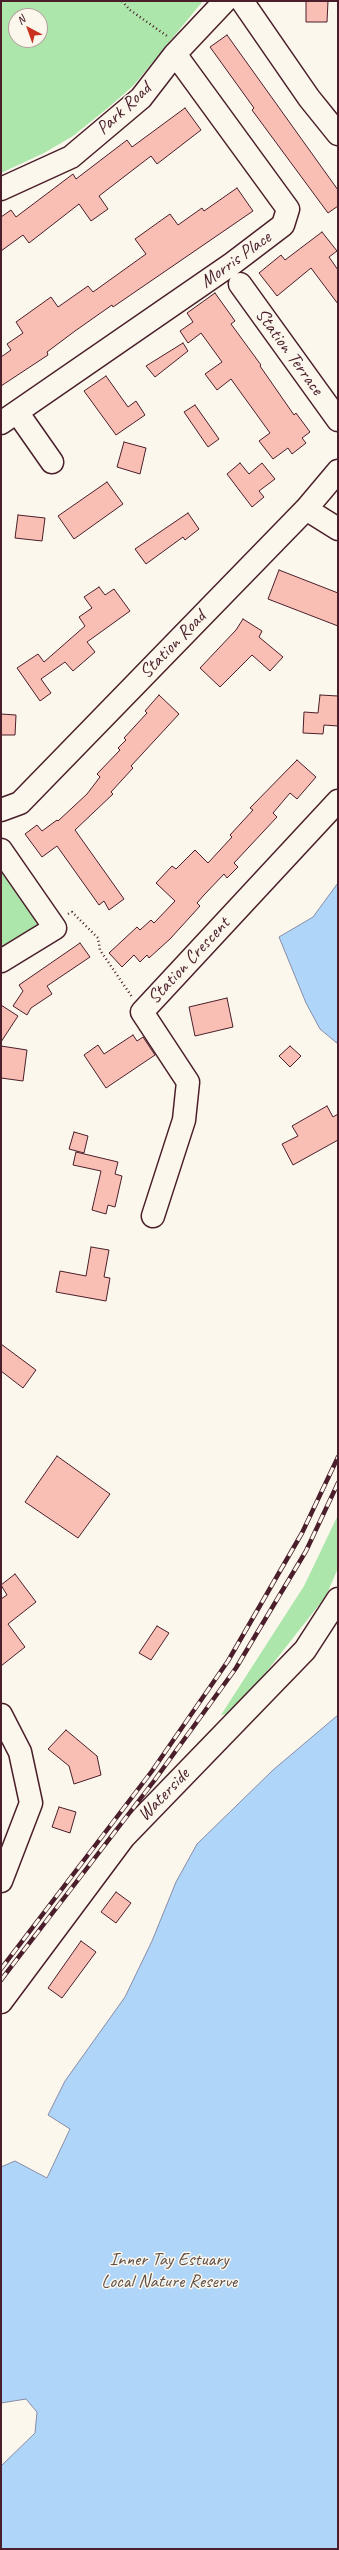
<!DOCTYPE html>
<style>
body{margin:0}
#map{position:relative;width:339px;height:2550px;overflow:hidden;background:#fbf7ec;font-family:Caveat,sans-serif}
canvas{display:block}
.frame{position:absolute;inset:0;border:2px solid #4a1f2b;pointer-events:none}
.north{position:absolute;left:8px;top:8px;width:40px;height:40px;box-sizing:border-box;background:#fbf7ec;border:1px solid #b4a19f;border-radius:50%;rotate:319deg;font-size:11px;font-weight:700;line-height:16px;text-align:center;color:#4a1f2b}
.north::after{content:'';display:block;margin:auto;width:14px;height:18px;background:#c8321e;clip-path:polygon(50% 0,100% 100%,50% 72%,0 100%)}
</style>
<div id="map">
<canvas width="339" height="2550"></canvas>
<div class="frame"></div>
<div class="north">N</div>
</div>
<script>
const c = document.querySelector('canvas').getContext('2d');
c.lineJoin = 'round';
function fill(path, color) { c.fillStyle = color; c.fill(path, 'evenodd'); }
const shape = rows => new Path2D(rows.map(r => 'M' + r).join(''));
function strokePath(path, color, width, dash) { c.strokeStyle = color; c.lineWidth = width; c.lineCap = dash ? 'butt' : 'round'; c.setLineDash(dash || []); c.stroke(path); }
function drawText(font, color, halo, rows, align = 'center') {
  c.font = font + ' Caveat,sans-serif'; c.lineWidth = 3; c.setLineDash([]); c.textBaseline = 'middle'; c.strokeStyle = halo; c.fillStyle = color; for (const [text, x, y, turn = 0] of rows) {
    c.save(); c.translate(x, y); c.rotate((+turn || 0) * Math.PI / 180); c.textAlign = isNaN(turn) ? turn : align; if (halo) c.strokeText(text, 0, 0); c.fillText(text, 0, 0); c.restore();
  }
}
fill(shape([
 [1,1,203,1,133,86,109,107,73,136,44,153,1,173],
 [16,16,40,16,40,40,16,40],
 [1,860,41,926,1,956],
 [338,1515,338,1568,326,1596,234,1713,221,1715,304,1586]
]), '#ace6ab');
const water = shape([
 [338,883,338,1044,320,1029,306,1003,279,937,313,917,338,883],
 [338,1715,338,2549,1,2549,1,2466,35,2433,37,2412,26,2399,1,2403,1,2167,15,2161,47,2178,70,2129,48,2115,65,2081,125,1997,152,1941,176,1882,197,1844,273,1770,338,1715]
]);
fill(water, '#afd5f9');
strokePath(water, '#878ca7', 1);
const building = shape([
 [306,1,328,1,327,22,306,22,306,1],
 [227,35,338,190,338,206,328,213,252,110,254,108,210,47,227,35],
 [185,108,201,130,157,164,151,156,99,196,108,209,91,221,79,204,29,243,23,235,1,251,1,217,11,210,16,217,73,174,76,179,127,140,132,147,185,108],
 [237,188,253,211,113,307,112,305,75,331,47,352,48,355,1,386,1,357,11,350,7,344,23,333,16,322,51,297,58,307,88,286,93,292,146,254,135,239,170,214,178,225,202,208,204,211,237,188],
 [322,232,337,251,329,257,338,270,338,304,311,268,277,296,259,273,281,255,285,260,322,232],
 [215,293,235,321,231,324,261,365,260,366,294,415,296,413,310,432,302,438,306,443,292,454,288,448,273,459,259,441,270,433,231,379,217,390,205,374,222,362,201,333,188,343,180,331,193,322,187,313,215,293],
 [183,343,188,351,155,377,146,366,183,343],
 [106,376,128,407,136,401,145,415,116,435,84,391,106,376],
 [195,405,219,439,208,447,184,412,195,405],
 [124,442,146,448,140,474,117,467,124,442],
 [240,463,249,474,262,463,275,479,259,491,264,497,252,507,227,474,240,463],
 [107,482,123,504,74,539,58,516,107,482],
 [188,513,199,529,185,540,183,537,146,564,135,549,188,513],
 [18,515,45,518,42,541,15,538,18,515],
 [279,570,338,593,338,626,268,599,279,570],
 [99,587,105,595,114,589,130,611,87,642,95,652,73,671,65,662,41,679,51,693,40,701,17,668,38,654,44,662,85,626,79,617,92,608,84,597,99,587],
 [243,619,262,631,259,637,283,657,270,671,252,655,220,687,200,668,236,630,243,619],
 [159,695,179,714,131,766,133,768,111,792,113,794,75,830,124,899,109,910,104,901,99,905,57,846,42,857,25,834,37,825,42,831,57,820,58,821,87,794,100,777,97,774,120,750,118,748,126,740,124,738,147,713,145,711,159,695],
 [320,695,338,696,338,726,324,725,323,734,303,733,304,712,318,713,320,695],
 [1,714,16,715,15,735,1,735,1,714],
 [297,760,316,777,297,799,290,793,273,813,277,817,234,863,238,867,227,878,224,874,204,895,197,903,200,906,170,939,149,958,147,955,140,962,134,955,122,967,109,953,137,927,140,930,151,920,154,923,175,901,156,883,172,866,176,869,195,850,208,863,232,837,230,835,253,810,250,808,297,760],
 [80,943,90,957,47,986,52,994,31,1008,27,1015,13,1006,23,991,19,985,80,943],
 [227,998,233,1027,195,1036,189,1007,227,998],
 [1,1005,18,1016,1,1042,1,1005],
 [133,1035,137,1041,143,1037,155,1055,106,1088,84,1055,98,1045,104,1054,133,1035],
 [1,1046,27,1050,23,1081,1,1078,1,1046],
 [290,1046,301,1056,290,1067,279,1056,290,1046],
 [327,1106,333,1117,338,1114,338,1140,293,1165,282,1144,298,1136,292,1126,327,1106],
 [74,1132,88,1136,84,1153,69,1149,74,1132],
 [76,1152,118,1162,115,1174,122,1176,115,1207,108,1205,106,1214,92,1210,101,1171,73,1165,76,1152],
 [91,1247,109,1250,104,1277,110,1278,106,1301,56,1292,60,1271,86,1276,91,1247],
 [1,1344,36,1370,23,1388,1,1371,1,1344],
 [57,1456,110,1494,78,1538,25,1502,57,1456],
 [15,1574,36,1602,8,1624,25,1647,1,1666,1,1599,7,1595,1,1585,15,1574],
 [157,1626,169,1633,151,1660,139,1653,157,1626],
 [66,1730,97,1756,101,1775,74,1784,69,1766,48,1749,66,1730],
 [59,1807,76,1812,70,1833,52,1827,59,1807],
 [116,1892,131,1903,116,1923,101,1912,116,1892],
 [81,1941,96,1952,62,1998,48,1988,81,1941]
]);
fill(building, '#f9beb4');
strokePath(building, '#4a1f2b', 1);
const minor = shape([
 [242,1,309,98,338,134],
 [1,189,71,157,141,98,175,54,225,1],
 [240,284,338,420],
 [17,412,52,462],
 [1,423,233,263,283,225,288,209,175,54],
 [306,509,338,529],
 [1,810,20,803,306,509,338,471],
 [1,850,55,928,1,961],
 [153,1216,184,1120,188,1082,142,1012,338,801],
 [1,1715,20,1752,31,1803,1,1881],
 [1,2002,124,1837,305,1650,338,1599]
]);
strokePath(minor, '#4a1f2b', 25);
strokePath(shape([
 [122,1,130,10,167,36],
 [68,914,72,912,98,938,100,950,132,997]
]), '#4a1f2b', 2.5, [1, 3]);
strokePath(minor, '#fbf7ec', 22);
const rail = shape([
 [1,1969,152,1771,228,1661,302,1533,338,1457],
 [1,1980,154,1781,236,1668,306,1551,338,1483]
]);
strokePath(rail, '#4a1f2b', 4.5);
strokePath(rail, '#fbf7ec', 3, [9]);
drawText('19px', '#4a1f2b', '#fbf7ec', [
 ["Park Road",124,109,-43],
 ["Morris Place",236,260,-36],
 ["Station Terrace",289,352,54],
 ["Station Road",173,645,-46],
 ["Station Crescent",189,961,-47],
 ["Waterside",164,1795,-46]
]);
drawText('19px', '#62514b', '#fbf7ec', [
 ["Inner Tay Estuary",169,2260],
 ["Local Nature Reserve",169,2282]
]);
</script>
